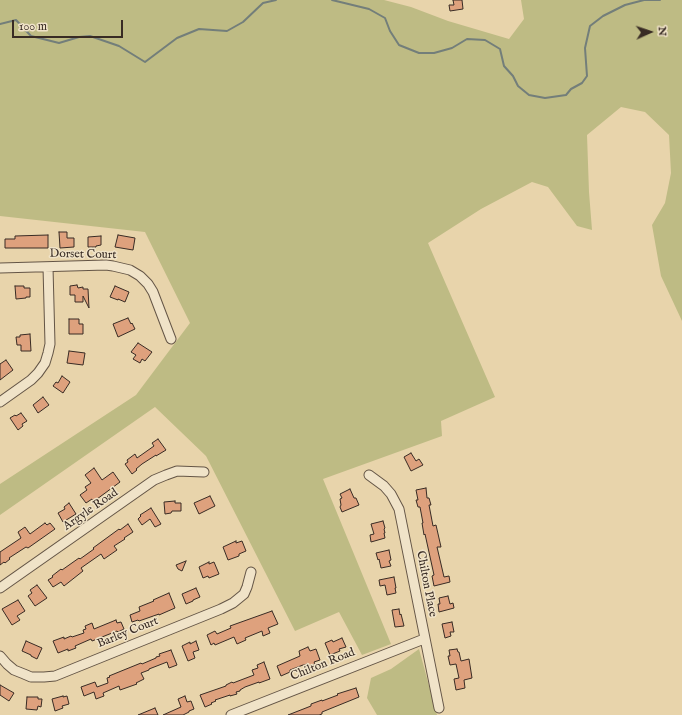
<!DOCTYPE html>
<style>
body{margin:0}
#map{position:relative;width:682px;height:715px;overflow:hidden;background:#e8d4ab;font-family:"IM FELL English",serif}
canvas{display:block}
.north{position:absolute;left:630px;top:12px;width:40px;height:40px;-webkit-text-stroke:3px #f0e3c8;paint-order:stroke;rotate:87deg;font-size:11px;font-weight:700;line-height:16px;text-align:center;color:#382b24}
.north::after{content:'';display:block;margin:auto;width:14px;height:18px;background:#382b24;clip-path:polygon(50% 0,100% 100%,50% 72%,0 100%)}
.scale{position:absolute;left:12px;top:20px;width:111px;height:18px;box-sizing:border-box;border:2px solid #382b24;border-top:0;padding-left:5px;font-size:12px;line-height:14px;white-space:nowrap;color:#382b24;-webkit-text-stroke:3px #f0e3c8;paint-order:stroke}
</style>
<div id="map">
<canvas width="682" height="715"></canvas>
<div class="north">N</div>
<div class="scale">100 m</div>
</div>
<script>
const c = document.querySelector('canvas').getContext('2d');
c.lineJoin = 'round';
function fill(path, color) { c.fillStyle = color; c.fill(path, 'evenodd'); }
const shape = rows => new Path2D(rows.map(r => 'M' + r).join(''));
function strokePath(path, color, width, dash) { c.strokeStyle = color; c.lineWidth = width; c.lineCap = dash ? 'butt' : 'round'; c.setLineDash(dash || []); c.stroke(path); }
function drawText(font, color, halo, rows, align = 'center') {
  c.font = font + ' "IM FELL English",serif'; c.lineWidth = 3; c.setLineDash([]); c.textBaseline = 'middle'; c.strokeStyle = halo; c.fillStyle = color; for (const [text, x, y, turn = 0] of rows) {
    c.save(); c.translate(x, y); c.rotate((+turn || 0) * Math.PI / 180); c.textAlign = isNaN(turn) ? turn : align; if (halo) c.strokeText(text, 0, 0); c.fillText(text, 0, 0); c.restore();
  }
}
fill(shape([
 [0,0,384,0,411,7,448,21,509,39,524,19,521,0,682,0,682,321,661,276,652,225,665,203,671,173,669,135,645,112,621,107,587,135,589,192,592,230,577,226,548,187,532,182,481,209,428,243,495,397,441,421,442,436,323,479,391,644,362,655,339,612,295,631,206,456,155,407,0,515,0,484,136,395,190,323,145,232,0,216],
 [419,649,437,715,377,715,367,698,371,678,391,669]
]), '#bebb84');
strokePath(shape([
 [332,0,369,9,385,18,390,31,399,45,419,53,434,53,452,48,467,39,485,40,500,49,504,66,513,76,518,86,529,95,545,98,566,95,571,89,582,83,587,76,585,48,590,26,603,16,625,5,644,0,660,0],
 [0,24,16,20,31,36,59,43,79,37,90,36,119,46,145,62,177,38,199,29,227,31,243,22,263,3,276,0]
]), '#737e7a', 2);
const building = shape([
 [453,0,462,0,463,9,450,11,449,5,454,5,453,0],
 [59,232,67,232,67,238,74,238,74,247,60,248,59,232],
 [48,235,48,248,5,248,5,239,15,239,15,236,48,235],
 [118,235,135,238,133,250,115,247,118,235],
 [101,236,101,245,96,246,96,247,88,247,88,237,101,236],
 [77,285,78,288,83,287,83,289,88,289,89,308,83,296,83,302,75,302,75,295,70,295,70,286,77,285],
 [15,286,24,286,24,288,30,288,30,297,26,297,26,298,16,299,15,286],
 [115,286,129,292,125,302,118,299,118,300,110,297,115,286],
 [128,318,131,324,132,323,135,329,118,337,113,324,128,318],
 [69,319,79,319,79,324,83,324,83,334,69,334,69,319],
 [30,334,31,351,21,351,21,345,17,345,16,337,20,337,20,335,30,334],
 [138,343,152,352,145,361,142,359,140,363,133,359,136,355,131,352,138,343],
 [69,351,85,353,83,365,67,363,69,351],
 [6,360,13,370,0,380,0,364,6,360],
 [62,376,70,382,63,393,53,386,56,382,58,383,62,376],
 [43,397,49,405,38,413,33,405,43,397],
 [21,413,27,421,22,424,23,426,18,430,10,418,15,415,16,416,21,413],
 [158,439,166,450,156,456,156,455,142,464,136,469,137,470,132,474,125,464,128,462,127,460,135,454,137,458,154,446,152,443,158,439],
 [411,453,416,461,419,459,423,465,411,471,404,457,411,453],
 [94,468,102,480,113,472,120,482,93,502,92,499,86,503,80,495,87,490,85,487,91,483,85,475,94,468],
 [426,488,427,498,429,498,431,505,429,505,433,526,436,525,441,547,437,547,444,577,449,576,450,582,434,586,432,576,434,575,425,534,424,535,422,523,423,523,420,507,418,507,416,500,418,500,416,490,426,488],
 [350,489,354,498,356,498,359,505,342,512,340,507,341,505,340,499,342,498,340,494,350,489],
 [210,496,215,506,199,514,194,503,210,496],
 [175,501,175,503,181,503,181,511,172,511,171,513,165,514,164,502,175,501],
 [69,503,76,514,63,522,58,513,65,509,64,507,69,503],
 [151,508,161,524,155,527,150,519,142,525,138,519,141,516,140,515,151,508],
 [383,521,385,528,384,529,385,533,384,533,385,538,371,542,370,535,374,534,371,524,383,521],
 [45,523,47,525,50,523,55,529,28,548,26,547,9,558,10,559,5,563,4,562,0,565,0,552,21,538,18,532,25,527,30,534,45,523],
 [128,524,133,532,124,538,125,539,114,546,117,550,104,559,101,554,81,568,83,571,64,586,61,582,53,587,48,580,53,577,52,576,61,569,62,570,79,558,80,559,94,549,93,548,119,529,120,530,128,524],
 [236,541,236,543,242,541,246,551,239,554,239,556,228,560,223,547,236,541],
 [389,550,391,560,389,561,391,566,381,568,379,559,378,560,376,553,389,550],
 [186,561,182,571,178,569,176,565,186,561],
 [209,562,209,564,214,562,219,574,209,578,208,576,203,578,199,567,209,562],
 [394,577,396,588,395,588,396,593,387,595,385,585,380,586,379,580,394,577],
 [37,585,47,598,35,606,28,596,32,593,30,590,37,585],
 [196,588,200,597,193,600,193,601,186,604,182,594,196,588],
 [169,593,175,608,159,615,159,614,139,621,138,620,132,622,130,615,140,611,139,607,154,601,153,600,169,593],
 [448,596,450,604,453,603,454,608,439,612,438,604,440,604,439,598,448,596],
 [18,600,25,611,17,616,20,620,12,625,2,609,18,600],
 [399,609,400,615,401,614,404,626,395,627,392,610,399,609],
 [272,611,278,624,268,628,270,633,263,636,262,631,245,638,246,640,237,644,234,637,215,645,214,643,211,645,207,635,215,631,217,634,231,628,230,626,272,611],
 [116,620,117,623,121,622,124,629,118,632,117,631,92,641,91,639,75,646,76,648,68,651,68,649,58,653,53,641,64,637,64,639,71,636,72,637,84,633,83,630,86,629,85,626,92,623,94,629,116,620],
 [452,622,454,632,450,632,451,636,445,638,442,624,452,622],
 [342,638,346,647,339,649,340,651,330,655,325,643,332,640,333,642,342,638],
 [26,641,42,648,37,659,31,656,31,655,22,651,26,641],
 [196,641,199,650,193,652,195,658,188,661,182,646,190,642,190,644,196,641],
 [308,647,310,651,316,649,320,660,314,662,315,664,308,666,307,664,304,665,303,665,290,670,290,672,281,676,277,666,300,656,299,651,308,647],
 [457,649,458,652,459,652,461,661,469,659,472,678,464,680,465,688,456,690,454,679,459,678,456,664,450,665,448,656,450,656,449,650,457,649],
 [171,650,177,665,169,668,167,662,149,669,149,670,141,673,144,679,136,683,137,684,120,690,119,686,103,693,104,696,96,699,94,692,84,696,81,687,95,682,97,687,108,683,107,678,110,677,109,676,141,663,142,664,156,658,156,657,160,656,159,654,171,650],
 [264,662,270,679,259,683,259,682,245,687,240,690,240,691,236,692,237,694,230,696,230,695,215,700,216,701,211,703,212,704,205,707,200,695,226,686,226,685,232,682,233,683,254,675,252,670,258,668,257,665,264,662],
 [0,685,14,693,9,701,0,695,0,685],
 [356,688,359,697,322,712,322,714,319,715,288,715,311,706,311,704,322,700,322,701,338,695,337,694,356,688],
 [63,696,63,697,67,696,69,704,62,706,63,708,55,711,52,699,63,696],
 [185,696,187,702,191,701,194,709,189,711,189,712,183,715,163,715,181,707,178,699,185,696],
 [27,697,38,697,38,699,42,699,41,707,38,706,37,710,26,709,27,697],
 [155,708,158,715,138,715,155,708]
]);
fill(building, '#dea17d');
strokePath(building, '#382b24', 1);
const street = shape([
 [0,268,106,265,113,266,130,270,140,276,148,284,153,292,171,339],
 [0,402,31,380,38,373,45,363,48,353,50,344,48,267],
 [369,475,384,486,391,494,399,509,439,708],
 [0,588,154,480,166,475,177,471,204,472],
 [0,656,7,664,14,670,24,674,31,677,44,677,55,676,221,609,233,603,244,594,247,587,251,572],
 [231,715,424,639]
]);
strokePath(street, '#645546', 11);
strokePath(street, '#f0e3c8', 9);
drawText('12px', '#382b24', '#f0e3c8', [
 ["Dorset Court",83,255,1],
 ["Argyle Road",91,510,-35],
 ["Chilton Place",426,584,79],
 ["Barley Court",128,633,-22],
 ["Chilton Road",323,665,-22]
]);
</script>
